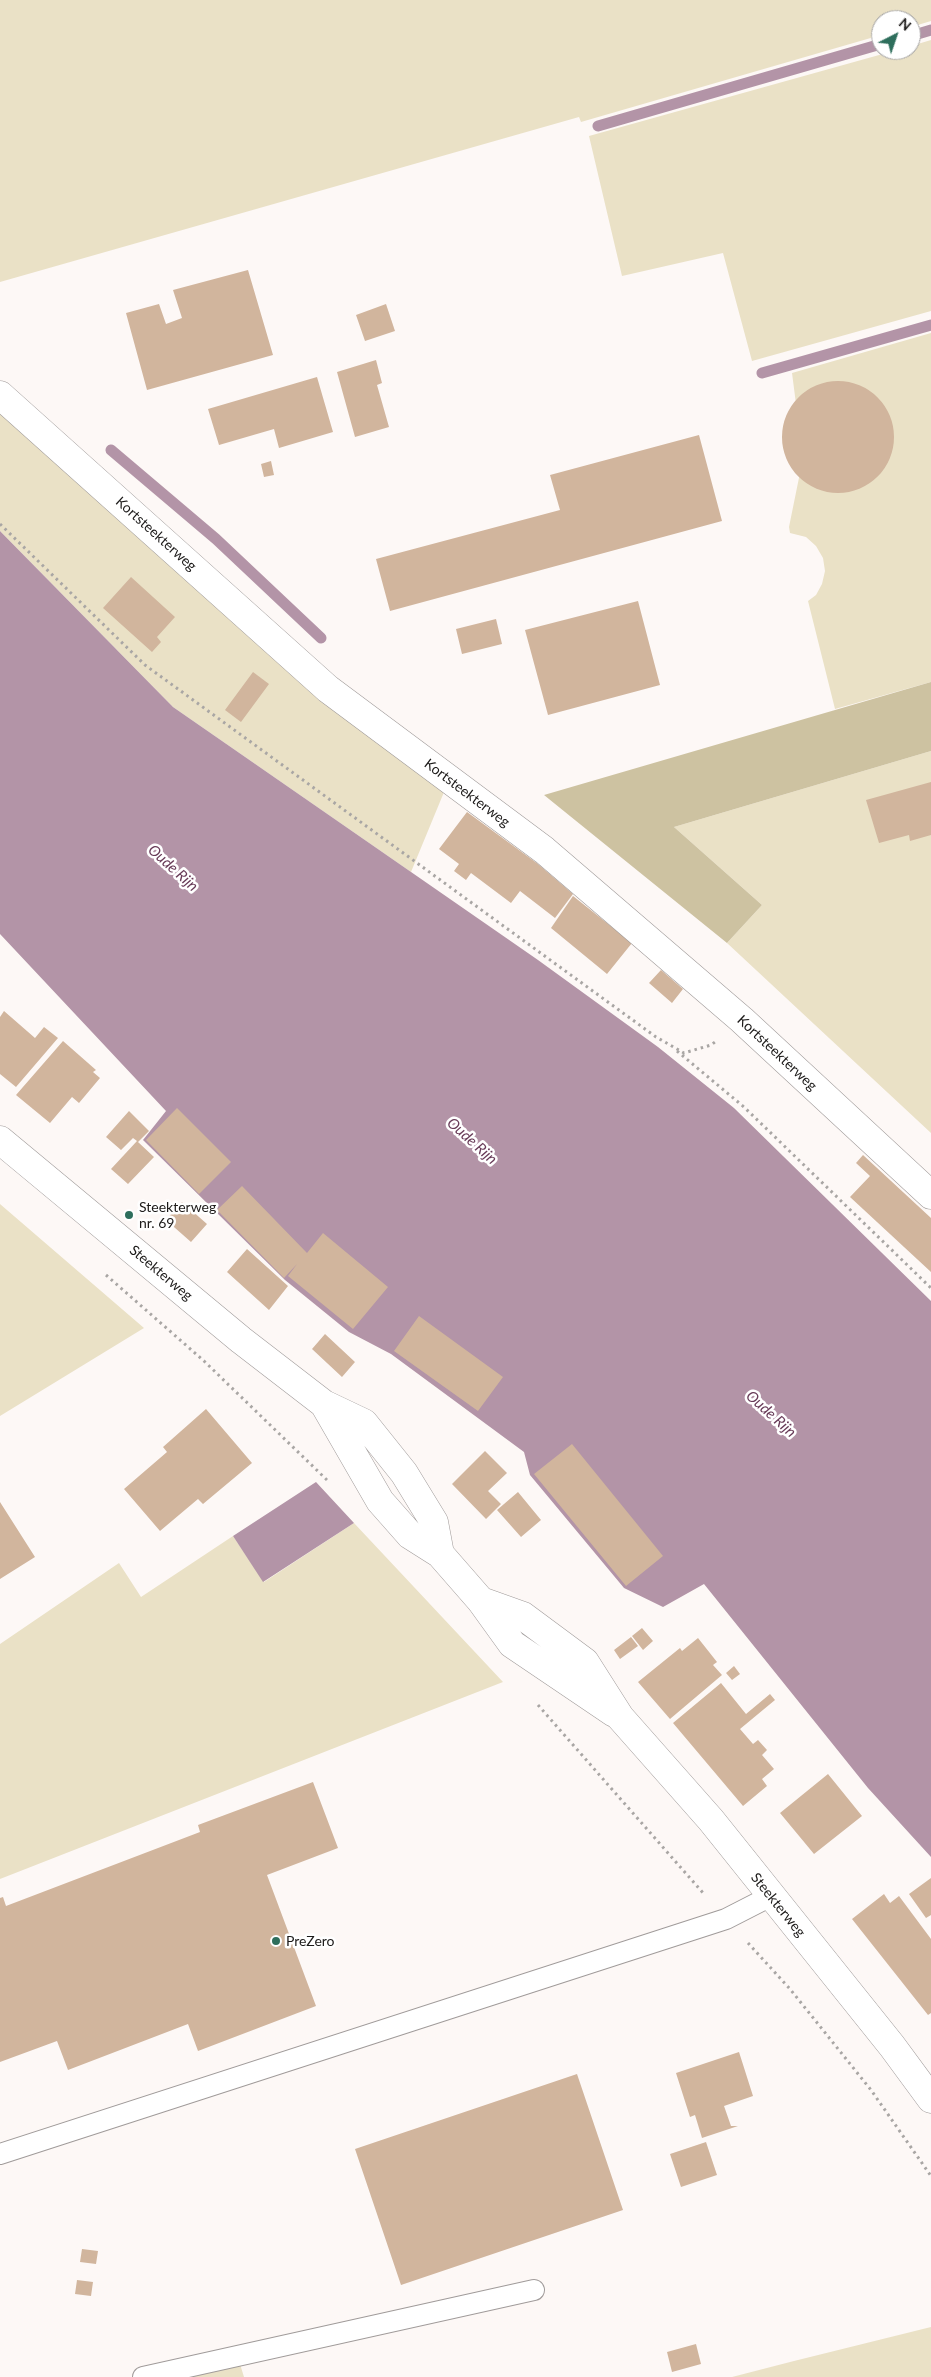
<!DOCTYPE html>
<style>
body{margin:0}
#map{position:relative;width:931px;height:2377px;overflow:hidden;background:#fdf8f6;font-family:Lato,sans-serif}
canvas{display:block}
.north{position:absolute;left:871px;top:10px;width:50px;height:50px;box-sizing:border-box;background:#fff;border:1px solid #a4a3a3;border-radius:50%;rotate:41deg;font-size:14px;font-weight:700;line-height:20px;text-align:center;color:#1c1a19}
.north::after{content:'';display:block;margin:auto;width:18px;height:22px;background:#2e6e5c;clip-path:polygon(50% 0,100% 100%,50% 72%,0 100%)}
</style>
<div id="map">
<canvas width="931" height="2377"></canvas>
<div class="north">N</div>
</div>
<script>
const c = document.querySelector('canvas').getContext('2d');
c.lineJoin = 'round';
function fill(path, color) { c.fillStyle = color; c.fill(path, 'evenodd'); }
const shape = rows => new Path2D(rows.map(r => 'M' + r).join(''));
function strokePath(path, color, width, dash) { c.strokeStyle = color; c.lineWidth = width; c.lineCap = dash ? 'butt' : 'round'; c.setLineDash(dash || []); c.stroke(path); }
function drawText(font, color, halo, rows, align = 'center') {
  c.font = font + ' Lato,sans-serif'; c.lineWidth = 5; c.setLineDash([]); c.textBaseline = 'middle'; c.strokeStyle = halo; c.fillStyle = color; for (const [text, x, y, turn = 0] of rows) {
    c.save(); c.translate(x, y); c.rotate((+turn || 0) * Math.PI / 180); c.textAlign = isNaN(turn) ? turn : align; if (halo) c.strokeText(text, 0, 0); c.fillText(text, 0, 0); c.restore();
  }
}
fill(shape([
 [0,0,931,0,931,21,911,27,911,20,881,20,881,35,581,122,579,117,0,282],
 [931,40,931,311,752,361,723,253,622,276,589,136,897,50,911,50,911,46],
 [931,333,931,682,835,709,808,601,816,595,822,584,825,571,823,558,816,546,806,537,790,533,789,527,803,458,792,373],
 [0,408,449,780,411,872,173,707,0,531],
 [931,751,931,1133,727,943,762,905,674,827],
 [0,1204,144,1328,0,1416],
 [354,1523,503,1682,0,1879,0,1644,119,1563,141,1597,233,1536,264,1582],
 [931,2327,931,2377,732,2377,794,2361],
 [240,2364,244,2377,187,2377]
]), '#eae1c6');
fill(shape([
 [931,682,931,751,674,827,762,905,727,943,544,795]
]), '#cdc2a1');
fill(shape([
 [0,531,173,707,538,960,658,1047,734,1108,931,1301,931,1857,868,1788,704,1584,663,1607,624,1588,530,1475,524,1452,391,1354,349,1332,285,1280,143,1140,166,1111,0,934],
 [316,1482,354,1523,263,1582,233,1536]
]), '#b394a7');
strokePath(shape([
 [911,36,931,30],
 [598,126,881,44],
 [762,373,931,325],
 [111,450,216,539,321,638]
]), '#b394a7', 11);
fill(shape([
 [248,270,273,355,147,390,126,313,159,304,166,324,182,318,173,290],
 [386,304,395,331,365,341,356,315],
 [376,360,382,383,377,385,389,427,355,437,337,372],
 [317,377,333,432,279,448,274,429,219,445,208,409],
 '782 437a56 56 0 1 1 112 0a56 56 0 1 1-112 0Z',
 [699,435,722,521,390,611,376,559,560,510,550,475],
 [271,461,274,475,264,477,261,464],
 [131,577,175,617,157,637,161,642,152,652,103,608],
 [638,601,660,685,548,715,525,630],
 [496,619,502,644,462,654,456,629],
 [253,672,269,684,241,722,225,710],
 [931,782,931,835,910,841,909,835,879,843,866,800],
 [467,812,538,864,573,894,555,918,520,891,511,903,471,873,466,880,454,871,459,864,439,849],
 [573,896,632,943,607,974,551,928],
 [661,970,683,989,672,1003,649,983],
 [4,1011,35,1038,44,1027,58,1038,16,1087,0,1074,0,1017],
 [63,1041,96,1070,93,1072,100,1078,79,1103,72,1097,50,1123,16,1095],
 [177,1108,231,1162,199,1194,146,1140],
 [129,1111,149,1131,138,1142,154,1157,128,1184,111,1169,137,1141,133,1138,121,1150,106,1137],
 [863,1155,931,1218,931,1272,850,1197,870,1176,856,1163],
 [242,1186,307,1253,323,1233,388,1287,353,1329,288,1276,297,1264,284,1278,217,1210],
 [182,1202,207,1224,191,1242,166,1220],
 [247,1249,288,1286,269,1310,227,1272],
 [419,1316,503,1377,478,1411,394,1351],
 [325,1334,355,1362,342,1377,312,1349],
 [206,1409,252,1463,203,1504,198,1499,160,1531,124,1489,167,1452,163,1447],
 [572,1444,663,1556,626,1586,534,1474],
 [485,1451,507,1473,488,1491,501,1504,486,1519,452,1484],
 [518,1492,541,1520,521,1537,497,1510],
 [0,1502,35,1557,0,1579],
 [642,1628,653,1641,643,1650,632,1636],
 [631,1637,638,1646,620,1659,614,1650],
 [698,1638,717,1662,713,1665,722,1675,670,1719,638,1682,680,1648,682,1651],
 [734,1666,740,1674,732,1680,726,1673],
 [721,1683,746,1714,770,1694,775,1700,740,1729,753,1744,758,1740,767,1750,762,1755,774,1769,762,1779,767,1786,743,1806,673,1723],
 [828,1774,862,1816,814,1854,780,1813],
 [313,1782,338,1848,267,1875,316,2006,198,2051,188,2024,68,2070,57,2041,0,2062,0,1898,3,1897,6,1906,200,1832,198,1825],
 [931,1878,931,1915,926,1918,909,1894],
 [884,1894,890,1903,899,1896,931,1939,931,2013,928,2015,852,1919],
 [739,2052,753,2096,724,2106,731,2126,738,2126,702,2138,695,2115,690,2117,676,2073],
 [577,2074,623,2210,401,2285,355,2149],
 [706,2142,717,2175,681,2187,670,2154],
 [82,2249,98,2251,96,2264,80,2262],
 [77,2280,93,2282,91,2296,75,2294],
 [696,2344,701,2364,672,2372,667,2352]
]), '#d1b59d');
const lane = shape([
 [0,2154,726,1919,771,1896],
 [143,2377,534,2290]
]);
const secondary = shape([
 [0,395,328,689,544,850,742,1020,931,1195],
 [0,1140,241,1340,324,1404,364,1423,404,1473,434,1522,440,1554],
 [324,1404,380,1501,410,1535,440,1554,481,1601,512,1644,614,1713],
 [481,1601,523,1616,585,1662,620,1717,711,1820,892,2046,931,2099]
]);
strokePath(lane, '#a09b9a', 22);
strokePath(secondary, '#a09b9a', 29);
strokePath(shape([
 [0,524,145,665,656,1037,684,1053,711,1045,715,1042],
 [677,1051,744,1107,931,1288],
 [106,1275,204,1361,327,1480],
 [538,1705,704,1894],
 [748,1943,790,1989,871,2090,931,2176]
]), '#a9a6a4', 3, [2.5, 4]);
strokePath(lane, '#fff', 20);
strokePath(secondary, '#fff', 28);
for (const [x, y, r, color] of [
 [129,1215,5,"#2e6e5c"],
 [276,1941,5,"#2e6e5c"]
]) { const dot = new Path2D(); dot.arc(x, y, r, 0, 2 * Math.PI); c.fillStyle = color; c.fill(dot); strokePath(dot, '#fff', 2); }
drawText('14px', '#1c1a19', '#fff', [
 ["Kortsteekterweg",156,534,42],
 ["Kortsteekterweg",467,793,37],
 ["Kortsteekterweg",777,1053,43],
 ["Steekterweg",161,1273,40],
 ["Steekterweg",778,1905,51]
]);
drawText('14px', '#1c1a19', '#fff', [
 ["Steekterweg",139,1207],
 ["nr. 69",139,1223],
 ["PreZero",286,1941]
], 'left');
drawText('italic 15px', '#683b58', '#fff', [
 ["Oude Rijn",173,868,42],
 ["Oude Rijn",472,1141,42],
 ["Oude Rijn",771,1414,42]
]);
</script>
